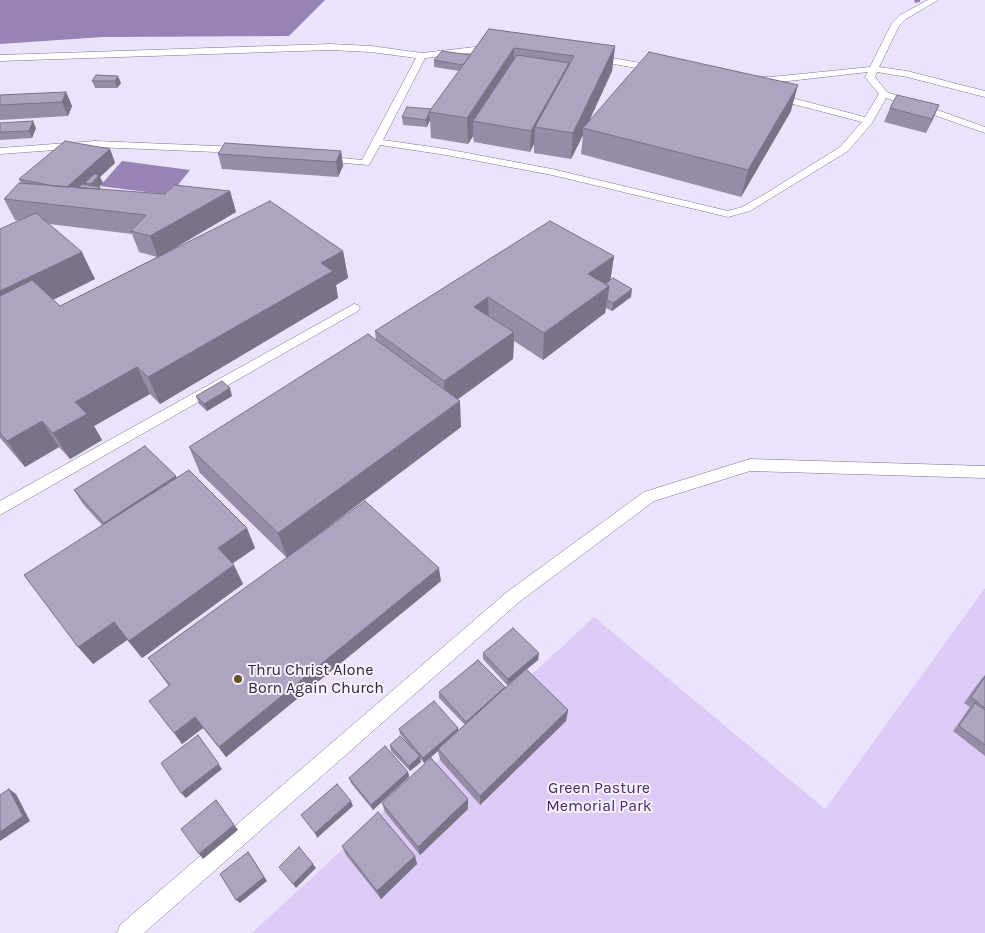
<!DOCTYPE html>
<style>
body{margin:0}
canvas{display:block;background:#ebe2fb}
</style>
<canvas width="985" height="933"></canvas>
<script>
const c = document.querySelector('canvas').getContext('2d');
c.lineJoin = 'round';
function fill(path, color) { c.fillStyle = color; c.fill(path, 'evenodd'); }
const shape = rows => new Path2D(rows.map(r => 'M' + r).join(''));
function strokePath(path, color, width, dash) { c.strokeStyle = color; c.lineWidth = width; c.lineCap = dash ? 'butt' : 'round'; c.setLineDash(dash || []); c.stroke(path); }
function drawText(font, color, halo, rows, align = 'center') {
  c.font = font + ' Karla,sans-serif'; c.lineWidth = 4; c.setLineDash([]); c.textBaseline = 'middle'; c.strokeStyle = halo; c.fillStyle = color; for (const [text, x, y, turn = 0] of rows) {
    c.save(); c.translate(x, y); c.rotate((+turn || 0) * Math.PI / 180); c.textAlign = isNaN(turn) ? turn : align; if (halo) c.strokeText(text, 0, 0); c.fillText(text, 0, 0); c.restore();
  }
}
fill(shape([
 [985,588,985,933,252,933,594,617,825,809]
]), '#dccbf6');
fill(shape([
 [0,0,325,0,289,36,103,37,0,44],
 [122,161,190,170,170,195,100,186]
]), '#9783b5');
fill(shape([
 [914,0,920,0,920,2,915,3,914,0]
]), '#9783b5');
const service = shape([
 [928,0,938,0,906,19,899,26,879,67,907,71,985,91,985,97,907,77,877,72,875,77,887,92,985,127,985,133,886,98,872,123,848,151,750,211,728,217,552,175,446,155,380,145,369,165,319,161,318,159,323,156,362,160,416,58,371,52,330,50,0,61,0,55,330,44,371,46,422,53,492,45,496,48,495,50,425,58,383,140,446,149,552,169,728,211,742,207,765,194,840,147,862,122,770,98,770,94,773,93,865,117,879,94,865,77,868,72,771,83,752,80,752,76,771,77,870,67,892,23,900,15,928,0],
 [595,55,658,66,663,69,658,72,592,60,592,56,595,55],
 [95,141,241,147,246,150,241,153,95,147,0,154,0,148,95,141],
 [354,304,358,305,360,308,358,311,0,515,0,501,354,304],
 [750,459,985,466,985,478,750,471,654,501,519,602,144,933,117,933,120,925,507,592,644,492,750,459]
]);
strokePath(service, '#7e738f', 1);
fill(service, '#fff');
fill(shape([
 [489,29,615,46,612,71,589,121,791,111,741,197,581,154,583,135,571,159,534,153,534,144,530,152,474,142,473,136,468,144,431,138,430,120,427,127,403,125,402,117,431,109,459,71,434,67,434,60,470,55],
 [96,75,121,83,117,88,95,88,92,81],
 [66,92,72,106,68,116,0,120,0,95],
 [939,105,926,133,884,122,890,108],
 [0,123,36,128,32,138,0,140],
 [110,149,115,163,100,177,103,183,99,186,100,187,101,190,165,194,230,191,236,212,169,251,343,251,348,278,336,285,338,298,160,404,150,394,94,426,102,440,70,459,59,447,25,467,0,438,0,229,20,221,15,220,4,199,21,184,19,179],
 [49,224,132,234,139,252,157,257,60,306,53,300,95,279],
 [341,151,343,166,338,177,222,169,218,154],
 [614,256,610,280,631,297,612,311,606,308,605,313,543,360,514,341,513,359,458,399,461,427,296,551,441,581,226,757,203,728,182,744,169,686,148,658,287,558,200,473,189,447,376,340,375,331],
 [196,396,232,396,207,411,199,404],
 [177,478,255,548,232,564,243,584,142,658,127,640,93,664,102,525,83,504,74,490],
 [483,653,539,653,538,660,526,670,568,710,566,721,480,805,440,760,438,751,424,763,420,758,421,762,410,771,391,751,390,745,410,746,400,734,399,729,459,731,465,725,439,698,439,692,505,688,515,679,507,685,483,659],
 [985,675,985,756,953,731,970,707,964,703,982,678],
 [408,772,409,777,373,810,351,783,349,778],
 [468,799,468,809,420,855,385,812,382,803],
 [342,846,415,856,417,864,381,899,346,855]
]), '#968ca6');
fill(shape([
 [615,46,612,71,586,128,583,128,583,135,571,159,573,133],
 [514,48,513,73,473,121,473,136,468,144,467,118],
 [569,63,568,83,535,127,534,144,530,152,531,131],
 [118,76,121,83,117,88,115,81],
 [798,85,791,111,741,197,748,170],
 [66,92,72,106,68,116,62,102],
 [939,105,933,119,926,133,932,119],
 [429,113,430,120,427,127,426,120],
 [33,121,36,128,32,138,29,131],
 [110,149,115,163,100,177,103,183,94,191,91,184,85,183,88,188,65,188],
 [341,151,343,166,338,177,336,162],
 [230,191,236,212,158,258,150,236],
 [343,251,348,278,336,285,338,298,160,404,148,377,321,263],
 [82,252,95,279,0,326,0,291],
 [614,256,610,283,596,294,588,274],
 [609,286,605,313,543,360,544,333],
 [632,289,631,297,612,311,613,303],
 [488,297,489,325,474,307],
 [514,332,513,359,446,408,444,381],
 [137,367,150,394,94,426,102,440,70,459,53,433,75,402],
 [230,388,232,396,207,411,204,404],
 [460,401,461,427,287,558,278,533],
 [42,421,59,447,25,467,7,441],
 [176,476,183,490,112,537,104,523],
 [247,528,255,548,227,567,218,548],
 [234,565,243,584,142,658,129,641],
 [439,568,441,581,226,757,219,747],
 [114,622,127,640,93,664,78,647],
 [539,653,538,660,507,685,508,679],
 [505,687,505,693,467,728,466,722],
 [568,710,566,721,480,805,480,796],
 [195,717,203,728,182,744,174,733],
 [458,728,459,734,438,749,438,751,424,763,423,758],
 [198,735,222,769,186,798,181,793],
 [420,756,421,762,410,771,409,766],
 [408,772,409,777,373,810,371,805],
 [9,789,16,794,30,821,0,841,0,832],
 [468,799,468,809,420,855,418,847],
 [216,800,238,830,203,859,199,854],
 [351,801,353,806,317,838,315,833],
 [248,852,251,856,267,881,240,903,236,900],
 [415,856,417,864,381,899,377,891],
 [313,864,316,868,296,888,293,884]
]), '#7a7287');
const building = shape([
 [489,29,615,46,573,133,535,127,574,56,514,48,467,118,429,112,489,29],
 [442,51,470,55,463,65,434,60,442,51],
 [649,52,798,85,748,170,583,128,649,52],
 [517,55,569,63,531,131,473,121,517,55],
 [96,75,118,76,115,81,92,81,96,75],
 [66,92,62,102,0,105,0,95,66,92],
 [897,95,939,105,932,119,890,108,897,95],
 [407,107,431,109,426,120,402,117,407,107],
 [33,121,29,131,0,132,0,123,33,121],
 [65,141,110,149,67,187,53,186,19,179,65,141],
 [225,143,341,151,336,162,218,154,225,143],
 [94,174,99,175,91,184,85,183,94,174],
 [19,183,165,194,174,185,230,191,150,236,131,231,146,215,4,199,19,183],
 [82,184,100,187,98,189,78,188,82,184],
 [270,201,343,251,321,263,333,271,148,377,137,367,75,402,87,414,53,433,42,421,7,441,0,433,0,296,32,280,60,306,270,201],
 [36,213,82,252,0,291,0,229,36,213],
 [550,221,614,256,588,274,609,286,544,333,488,297,474,307,514,332,444,381,375,331,550,221],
 [613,278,632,289,613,303,607,300,609,286,605,284,613,278],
 [368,334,460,401,278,533,189,447,368,334],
 [222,381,230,388,204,404,196,396,222,381],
 [145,446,176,476,104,523,74,490,145,446],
 [189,470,247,528,218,548,234,565,129,641,114,622,78,647,24,575,189,470],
 [365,501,439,568,219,747,195,717,174,733,149,701,170,685,148,658,365,501],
 [513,628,539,653,508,679,483,653,513,628],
 [478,660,505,687,466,722,439,692,478,660],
 [526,669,568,710,480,796,438,749,526,669],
 [985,677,985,708,971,697,985,677],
 [434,701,458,728,423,758,399,729,434,701],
 [975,703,985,710,985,745,959,726,975,703],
 [198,735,219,764,181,793,161,763,198,735],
 [400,736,420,756,409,766,390,745,400,736],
 [385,746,408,772,371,805,349,778,385,746],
 [431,758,468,799,418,847,382,803,431,758],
 [337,784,351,801,315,833,301,815,337,784],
 [9,789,23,816,0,832,0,795,9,789],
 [216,800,234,825,199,854,181,829,216,800],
 [378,812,415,856,377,891,342,846,378,812],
 [299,847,313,864,293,884,279,867,299,847],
 [248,852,264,877,236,900,220,874,248,852]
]);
fill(building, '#aea3c1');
strokePath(building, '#7a7287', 1);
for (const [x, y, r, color] of [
 [238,679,5,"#655623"]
]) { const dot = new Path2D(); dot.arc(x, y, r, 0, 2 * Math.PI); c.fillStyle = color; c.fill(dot); strokePath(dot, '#f6f2ff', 2); }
drawText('16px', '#2d2834', '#f6f2ff', [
 ["Thru Christ Alone",248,670],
 ["Born Again Church",248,688]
], 'left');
drawText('16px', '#472a69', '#f6f2ff', [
 ["Green Pasture",599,788],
 ["Memorial Park",599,806]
]);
</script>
